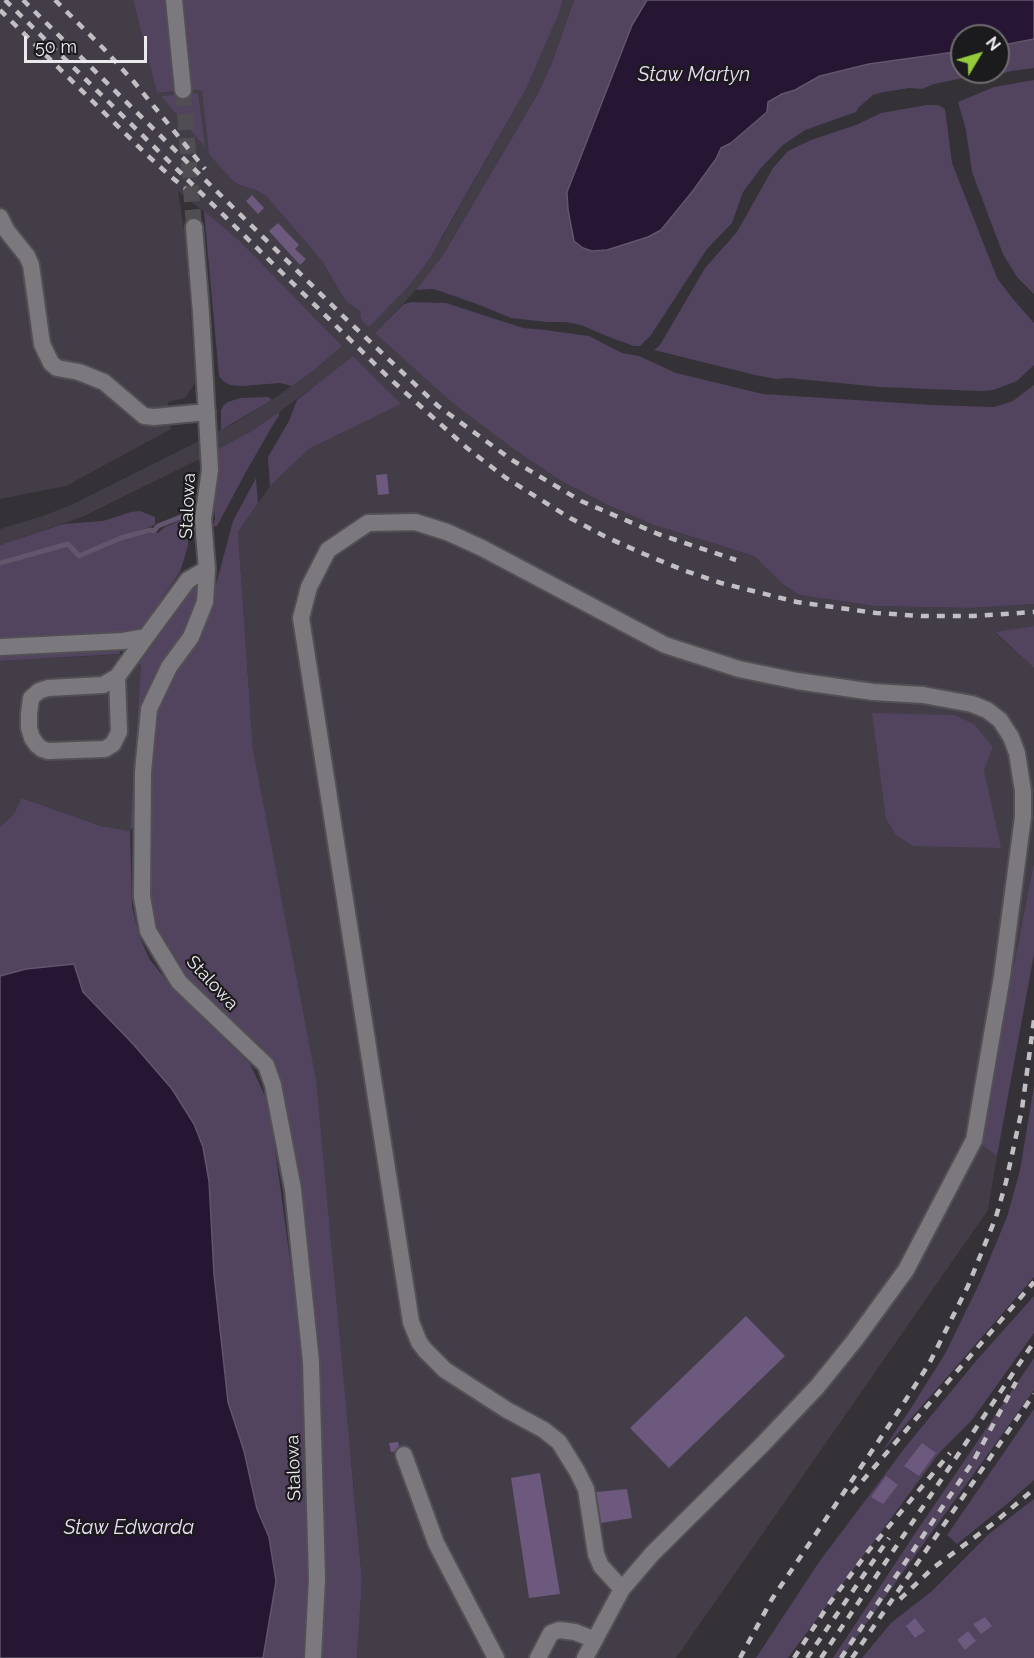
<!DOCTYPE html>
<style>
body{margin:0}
#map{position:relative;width:1034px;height:1658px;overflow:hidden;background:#343237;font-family:Raleway,sans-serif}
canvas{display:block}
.north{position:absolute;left:950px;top:24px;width:60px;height:60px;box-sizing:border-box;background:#1b1a1c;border:2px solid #6f6d70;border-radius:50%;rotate:52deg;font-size:16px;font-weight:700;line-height:24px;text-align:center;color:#eceaed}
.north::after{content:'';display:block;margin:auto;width:21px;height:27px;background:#94cc3c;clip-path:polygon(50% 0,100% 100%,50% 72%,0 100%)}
.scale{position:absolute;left:24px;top:36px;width:123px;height:27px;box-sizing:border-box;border:3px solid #eceaed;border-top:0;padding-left:8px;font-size:18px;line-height:21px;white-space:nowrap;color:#eceaed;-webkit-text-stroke:4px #1b1a1c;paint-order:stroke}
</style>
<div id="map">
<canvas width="1034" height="1658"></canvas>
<div class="north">N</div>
<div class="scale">50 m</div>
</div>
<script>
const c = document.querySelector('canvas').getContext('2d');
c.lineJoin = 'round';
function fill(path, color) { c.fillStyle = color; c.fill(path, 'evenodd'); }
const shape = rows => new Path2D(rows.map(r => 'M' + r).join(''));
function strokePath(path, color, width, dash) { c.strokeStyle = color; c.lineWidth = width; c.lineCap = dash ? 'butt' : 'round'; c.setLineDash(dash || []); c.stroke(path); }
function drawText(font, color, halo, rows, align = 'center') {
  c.font = font + ' Raleway,sans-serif'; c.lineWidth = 4.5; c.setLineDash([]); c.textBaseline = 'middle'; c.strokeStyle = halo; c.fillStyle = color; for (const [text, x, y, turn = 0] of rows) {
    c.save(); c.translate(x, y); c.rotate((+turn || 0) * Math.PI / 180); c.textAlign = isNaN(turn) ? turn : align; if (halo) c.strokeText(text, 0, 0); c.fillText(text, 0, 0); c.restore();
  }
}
fill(shape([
 [0,0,133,0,157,93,202,89,222,169,231,179,239,185,256,190,266,196,322,261,343,297,351,306,362,312,360,316,362,321,369,327,441,240,526,89,558,16,563,0,574,0,552,63,537,95,443,255,424,281,403,304,375,333,565,483,610,506,654,525,754,556,788,588,799,595,875,606,971,608,1034,604,1034,626,995,633,1034,668,1034,862,979,1143,997,1156,988,1210,676,1658,357,1658,362,1580,352,1468,253,750,238,532,270,486,309,449,400,404,353,356,323,380,279,412,250,432,230,444,82,517,0,545,0,529,43,516,71,505,233,424,272,400,314,370,342,346,240,241,178,191,186,244,195,383,185,398,168,402,171,429,66,486,0,499],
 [125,654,141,665,130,831,101,826,23,798,14,814,0,827,0,661]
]), '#423d47');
fill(shape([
 [133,0,168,0,178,91,157,93],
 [179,0,563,0,558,16,526,89,430,258,408,287,369,327,362,321,360,316,361,312,349,304,343,297,322,261,266,196,256,190,239,185,231,179,209,154,202,90,189,90],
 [574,0,647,0,632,25,567,192,568,210,574,241,716,159,721,148,731,143,768,102,782,94,795,90,820,76,869,64,962,51,962,72,998,72,998,46,1034,39,1034,68,1012,71,982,78,969,79,963,78,934,84,922,89,909,88,884,92,873,95,859,107,856,112,805,130,783,145,761,168,743,192,732,223,707,249,651,335,640,346,634,346,609,337,581,325,565,322,547,322,511,318,477,304,434,289,416,290,443,255,537,95,552,63],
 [1034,80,1034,294,1017,277,1003,254,972,172,966,130,958,102,994,87],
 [198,93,205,147,161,96],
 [927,105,938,105,945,109,952,163,997,278,1013,299,1034,323,1034,365,1017,381,993,390,980,391,880,387,789,378,776,379,755,375,654,350,660,345,705,268,737,232,773,168,788,151,811,140,856,125,881,113],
 [204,211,240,241,342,346,314,370,292,386,280,383,243,386,230,385,223,381,219,376],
 [412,302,446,303,523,328,545,330,589,336,622,353,639,356,676,373,763,394,932,405,994,407,1013,401,1034,385,1034,604,971,608,875,606,799,595,784,585,754,556,654,525,610,506,565,483,514,449,454,404,375,333,404,304],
 [353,356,401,404,309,449,270,486,268,457,289,421,297,400],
 [268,397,272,400,221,430,221,410,223,406,228,402,240,398],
 [279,412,279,416,274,423,247,470,217,526,213,526,215,519,213,499,213,452,250,432],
 [256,478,258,503,238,532,253,750,316,1080,362,1580,357,1658,319,1658,323,1559,277,1084,184,978,153,929,146,896,153,710,210,607,233,521],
 [140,511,155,517,155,525,120,537,79,554,68,542,0,561,0,545,63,524,103,521,131,512],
 [183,519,187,519,188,522,188,546,180,572,141,629,137,632,0,643,0,565,68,546,79,558,121,540,149,533,158,533,165,527],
 [197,584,199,586,199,598,193,619,145,708,136,822,130,831,132,907,140,938,150,960,172,987,250,1064,265,1096,270,1112,304,1363,309,1530,308,1597,303,1658,263,1658,276,1581,269,1537,257,1509,244,1451,228,1402,214,1274,209,1181,203,1147,194,1124,105,1016,83,992,74,964,26,969,0,976,0,827,14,814,22,798,101,826,130,831,141,665,136,662,184,593],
 [1034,626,1034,668,995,632],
 [119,649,120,654,0,661,0,653],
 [872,713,954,715,974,724,993,747,984,770,1001,848,913,846,896,835,886,819],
 [1034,862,1034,954,997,1156,979,1143],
 [1034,1086,1034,1277,881,1453,913,1405,946,1352,980,1282,1007,1217,1020,1170],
 [1034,1296,1034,1333,972,1420,940,1452,788,1658,756,1658,819,1562,907,1445,976,1361],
 [1034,1358,1034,1390,848,1649,840,1658,833,1658,912,1538],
 [1034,1409,1034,1480,1008,1503,957,1544,947,1535],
 [1034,1499,1034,1658,862,1658,891,1623,932,1591,990,1533]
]), '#52435f');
const water = shape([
 [647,0,1034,0,1034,39,998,46,998,36,962,36,962,51,869,64,820,76,795,90,782,94,768,102,767,112,731,143,721,148,716,159,692,192,661,230,648,237,607,250,592,251,583,248,574,241,568,210,567,192,632,25,647,0],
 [74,964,83,992,134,1045,172,1089,194,1124,203,1147,209,1181,214,1274,228,1402,244,1451,257,1509,269,1537,276,1581,263,1658,0,1658,0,976,26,969,74,964]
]);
fill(water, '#271534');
strokePath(water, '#62556c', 1.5);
strokePath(shape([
 [0,563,68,544,79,556,121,538,150,530,154,531,158,526,188,514]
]), '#62556c', 5);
fill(shape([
 [252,195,264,208,258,214,246,201],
 [278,223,299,245,295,249,306,259,300,265,269,231],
 [387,474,389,494,378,495,376,475],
 [746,1316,785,1356,669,1468,630,1428],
 [398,1442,400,1451,391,1452,389,1443],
 [922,1443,936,1453,919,1476,904,1466],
 [540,1473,560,1594,529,1598,511,1478],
 [886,1476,898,1485,883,1504,871,1497],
 [627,1489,632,1518,601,1523,596,1492],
 [985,1617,992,1626,981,1634,973,1624],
 [915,1618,925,1631,915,1638,906,1626],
 [968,1631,976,1641,965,1650,957,1640]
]), '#6c597d');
strokePath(shape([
 [183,90,194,227]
]), '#504e52', 16, [16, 8]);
const minor = shape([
 [174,0,183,90],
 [0,217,7,231,27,256,31,265,42,344,51,363,57,368,79,372,104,382,144,416,154,417,207,412],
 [194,227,201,313,210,470,203,519,207,569,205,602,191,637,169,667,149,709,143,772,142,897,148,931,179,982,266,1065,273,1085,293,1189,311,1362,317,1579,313,1658],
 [0,647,123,641,146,637,188,580,207,569],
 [117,677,103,685,48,688,39,691,31,698,29,714,29,728,32,738,37,745,42,749,48,751,105,749,113,744,119,732,117,677,146,637],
 [404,1455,436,1543,496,1658],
 [538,1658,551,1633,559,1630,575,1632,595,1640],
 [585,1658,622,1589,653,1553,763,1444,817,1387,855,1340,906,1270,974,1140,1002,976,1023,817,1023,791,1017,753,1011,737,1000,720,987,710,972,704,923,695,873,692,797,681,739,669,665,645,482,548,447,532,415,522,368,523,328,550,309,587,301,618,411,1322,419,1342,425,1350,445,1370,507,1410,544,1430,559,1442,577,1471,586,1489,596,1554,601,1566,622,1589]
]);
strokePath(minor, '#525054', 20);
strokePath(minor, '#7b797e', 16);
strokePath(shape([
 [5,0,388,377,467,448,506,478,570,518,606,537,644,554,683,570,721,583,797,602,876,613,922,616,973,616,1034,612],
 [23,0,344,317,438,406,512,460,581,501,658,534,736,560],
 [55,0,103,48,134,82,205,169],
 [0,10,147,155,169,175,185,188],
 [852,1493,1034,1282],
 [900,1599,933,1568,994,1523,1034,1489],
 [740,1658,772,1599,890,1424,929,1364,968,1286,996,1217,1006,1182,1022,1109,1034,1020],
 [794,1658,829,1604,870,1549,950,1453],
 [807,1658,889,1538],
 [821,1658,1034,1342],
 [841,1658,974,1460,1016,1382],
 [852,1658,1034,1394]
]), '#c1bfc2', 4.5, [8, 8]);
drawText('18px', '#eceaed', '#1b1a1c', [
 ["Stalowa",188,506,-87],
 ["Stalowa",212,983,47],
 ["Stalowa",294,1468,-92]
]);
drawText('italic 20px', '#eaddf6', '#1b1a1c', [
 ["Staw Martyn",694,75],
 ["Staw Edwarda",129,1528]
]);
</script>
